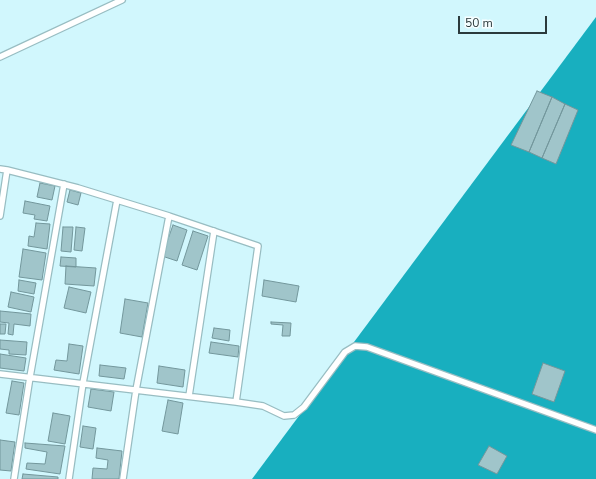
<!DOCTYPE html>
<style>
body{margin:0}
#map{position:relative;width:596px;height:479px;overflow:hidden;background:#d1f7fd;font-family:"Nunito Sans",sans-serif}
canvas{display:block}
.scale{position:absolute;left:458px;top:16px;width:89px;height:18px;box-sizing:border-box;border:2px solid #2b3a3c;border-top:0;padding-left:5px;font-size:12px;line-height:14px;white-space:nowrap;color:#2b3a3c;-webkit-text-stroke:3px #f6feff;paint-order:stroke}
</style>
<div id="map">
<canvas width="596" height="479"></canvas>
<div class="scale">50 m</div>
</div>
<script>
const c = document.querySelector('canvas').getContext('2d');
c.lineJoin = 'round';
function fill(path, color) { c.fillStyle = color; c.fill(path, 'evenodd'); }
const shape = rows => new Path2D(rows.map(r => 'M' + r).join(''));
function strokePath(path, color, width, dash) { c.strokeStyle = color; c.lineWidth = width; c.lineCap = dash ? 'butt' : 'round'; c.setLineDash(dash || []); c.stroke(path); }
fill(shape([
 [596,17,596,479,252,479]
]), '#18afbf');
const building = shape([
 [537,91,552,97,529,152,511,145,537,91],
 [552,97,565,104,542,158,529,152,552,97],
 [565,104,578,110,556,164,542,158,565,104],
 [40,183,55,186,52,200,37,197,40,183],
 [70,190,81,193,78,205,67,202,70,190],
 [25,201,50,206,47,221,34,219,35,215,23,213,25,201],
 [36,223,50,224,47,249,28,246,29,236,34,237,36,223],
 [173,225,187,230,177,261,162,256,173,225],
 [63,227,73,227,71,252,61,251,63,227],
 [76,227,85,228,82,251,74,250,76,227],
 [193,231,208,236,197,270,182,265,193,231],
 [23,249,46,253,42,280,19,277,23,249],
 [61,257,76,258,76,267,60,266,61,257],
 [66,266,96,268,94,286,65,284,66,266],
 [19,280,36,283,34,294,18,291,19,280],
 [264,280,299,286,296,302,262,296,264,280],
 [69,287,91,292,86,313,64,308,69,287],
 [11,292,34,297,31,312,8,307,11,292],
 [125,299,148,303,142,337,120,333,125,299],
 [0,311,31,314,30,326,14,324,13,335,8,334,9,323,0,322,0,311],
 [271,322,291,323,290,336,282,336,283,325,271,324,271,322],
 [0,324,6,324,5,334,0,334,0,324],
 [214,328,230,330,229,341,212,338,214,328],
 [0,340,27,342,26,355,9,354,9,350,0,349,0,340],
 [211,342,239,346,238,357,209,353,211,342],
 [69,344,83,346,79,374,54,370,56,360,67,361,69,344],
 [0,354,26,358,24,371,0,368,0,354],
 [543,363,565,371,554,402,532,394,543,363],
 [100,365,126,368,124,379,99,376,100,365],
 [159,366,185,370,183,387,157,383,159,366],
 [12,381,24,383,19,415,6,413,12,381],
 [91,389,114,392,111,411,88,407,91,389],
 [168,400,183,403,178,434,162,431,168,400],
 [53,413,70,416,65,444,48,441,53,413],
 [83,426,96,428,93,449,80,447,83,426],
 [0,440,15,442,11,471,0,470,0,440],
 [25,443,65,446,60,474,26,469,27,463,45,464,47,452,25,448,25,443],
 [489,446,507,456,497,474,478,465,489,446],
 [97,448,122,451,119,479,92,479,93,468,107,469,108,460,96,458,97,448],
 [23,474,58,477,58,479,22,479,23,474]
]);
fill(building, '#a0c5ca');
strokePath(building, '#73979c', 1);
const service = shape([
 [0,57,122,0],
 [0,169,7,170],
 [0,216,7,170,78,188,169,216,136,390,123,479],
 [169,216,258,246,236,402],
 [0,374,236,402,263,406,284,416,294,415,304,407,345,352,355,346,367,347,596,430],
 [189,396,214,231],
 [14,479,30,377,64,184],
 [69,479,83,383,117,200]
]);
strokePath(service, '#98bdc2', 8);
strokePath(service, '#fff', 5.5);
</script>
